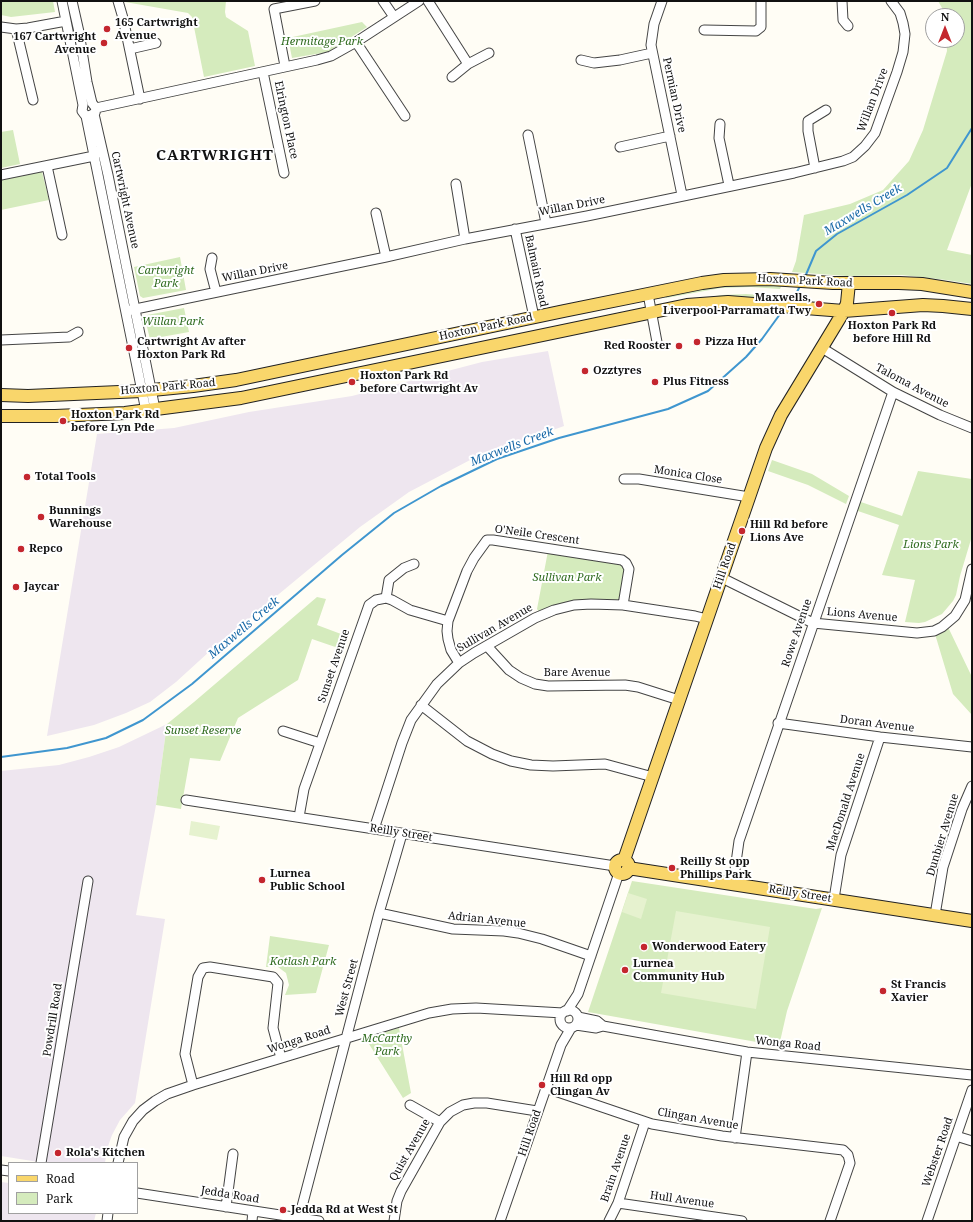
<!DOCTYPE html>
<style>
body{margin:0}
#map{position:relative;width:973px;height:1222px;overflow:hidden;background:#fffdf5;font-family:"Noto Serif",serif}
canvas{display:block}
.frame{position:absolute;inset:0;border:2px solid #111;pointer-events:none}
.legend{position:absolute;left:8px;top:1162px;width:130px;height:52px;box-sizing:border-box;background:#fff;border:1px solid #a0a0a0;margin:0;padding:5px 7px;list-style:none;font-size:12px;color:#111}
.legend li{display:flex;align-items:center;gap:8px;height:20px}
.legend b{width:20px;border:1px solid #a0a0a0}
.north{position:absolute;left:925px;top:8px;width:40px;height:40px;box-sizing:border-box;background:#fff;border:1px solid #a0a0a0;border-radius:50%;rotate:0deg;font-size:11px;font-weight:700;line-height:16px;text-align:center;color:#111}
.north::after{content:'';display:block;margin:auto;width:14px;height:18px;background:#c4262e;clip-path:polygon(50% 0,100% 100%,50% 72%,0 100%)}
</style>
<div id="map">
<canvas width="973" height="1222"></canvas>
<div class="frame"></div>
<ul class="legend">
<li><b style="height:5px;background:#f9d66b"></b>Road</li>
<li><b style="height:11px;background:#d5ebbd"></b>Park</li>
</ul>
<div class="north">N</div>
</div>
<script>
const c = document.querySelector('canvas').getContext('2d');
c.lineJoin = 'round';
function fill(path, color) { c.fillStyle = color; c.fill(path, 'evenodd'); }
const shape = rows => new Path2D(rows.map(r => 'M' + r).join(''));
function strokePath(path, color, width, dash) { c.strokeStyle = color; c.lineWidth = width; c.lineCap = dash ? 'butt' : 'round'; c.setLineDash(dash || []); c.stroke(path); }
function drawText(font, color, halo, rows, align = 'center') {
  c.font = font + ' "Noto Serif",serif'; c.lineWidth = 4; c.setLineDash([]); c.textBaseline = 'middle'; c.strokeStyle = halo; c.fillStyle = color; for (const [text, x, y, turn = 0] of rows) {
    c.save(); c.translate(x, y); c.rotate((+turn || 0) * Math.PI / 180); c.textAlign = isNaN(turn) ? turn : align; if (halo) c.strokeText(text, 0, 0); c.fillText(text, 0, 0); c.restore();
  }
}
fill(shape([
 [548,351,564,426,472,459,409,492,360,527,210,651,176,682,150,702,126,713,94,725,47,736,97,434,174,428,249,412,352,396,482,362],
 [167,724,156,805,136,915,165,919,135,1103,120,1120,112,1135,107,1149,105,1163,45,1163,1,1156,1,771,59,765,89,757,119,747],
 [1,1182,9,1183,9,1213,96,1213,94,1221,1,1221]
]), '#eee6ef');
fill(shape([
 [1,1,53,1,55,12,11,17,1,15],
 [125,1,226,1,225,12,226,17,248,31,255,66,204,77,192,17,188,13,125,2],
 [938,1,972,1,972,183,947,250,972,255,972,284,946,280,902,275,847,276,792,272,796,261,804,215,850,204,883,190,909,161,923,130,947,51,946,40,957,40,957,16,945,16,945,13],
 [362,22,367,27,328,52,292,58,288,38],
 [13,130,20,164,1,168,1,132],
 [42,172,49,200,1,210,1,180],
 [180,257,186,290,143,298,140,296,134,267],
 [742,284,782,285,780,289,751,287,721,288,666,298,665,296,719,286],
 [746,294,776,296,772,302,674,303,722,295],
 [184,308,189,332,150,339,145,319,147,315],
 [772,460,812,474,849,496,846,504,808,485,768,471],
 [918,471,972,479,972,536,960,576,956,595,953,601,942,614,925,622,919,623,905,622,915,580,882,575,899,525,855,510,858,501,902,516],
 [548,551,619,563,625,567,620,599,616,601,539,612,537,609],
 [317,597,326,599,317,625,349,637,344,650,312,639,298,680,238,718,220,761,190,758,181,809,156,805,167,724,194,702],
 [948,627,972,677,972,715,953,694,935,634],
 [632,881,816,909,822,908,787,1011,779,1046,588,1012],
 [270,936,329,945,316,993,285,995,289,985,286,973,278,967,266,967],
 [399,1028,411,1093,403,1098,369,1044,366,1036]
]), '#d5ebbd');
fill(shape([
 [191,821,220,826,217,840,189,835],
 [628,893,647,899,641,919,622,912],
 [676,911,770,927,756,1009,661,993]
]), '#e6f2cf');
strokePath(shape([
 [805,277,816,251,837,234,907,195,947,168,972,128],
 [790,302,795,296,800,286],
 [1,757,67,748,106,738,143,720,192,684,342,555,394,513,441,486,497,459,559,438,668,409,708,391,746,357,762,339,783,310]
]), '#3f96cf', 2);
const minor = shape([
 [62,1,83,105,82,111,85,115,89,116,95,113,96,108,92,103,87,82,79,32,72,1],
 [118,1,123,18,140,99],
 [383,1,394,17],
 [428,1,468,64],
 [662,1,654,24,651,45,682,195],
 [842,1,843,20,848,26],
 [1,27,16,29,28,28,66,21],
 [16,29,33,100],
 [704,30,756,31,761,27,761,1],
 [356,42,405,116],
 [130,49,156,43],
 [581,60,594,63,620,60,652,53],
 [285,66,274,9,315,1],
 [263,72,284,173],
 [452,77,468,64,489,53],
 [96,108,317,60,331,56,356,42,419,1],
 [94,114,108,175,155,409],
 [86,116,146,411],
 [720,124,719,138,729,185],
 [528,135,546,223],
 [620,147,670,136],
 [47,166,62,235],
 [815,168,808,131,808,121,826,110],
 [1,175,94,156,98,152],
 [456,184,465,239],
 [376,213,386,257],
 [515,229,534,317],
 [212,258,210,269,216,292],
 [648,294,657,342],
 [126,311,386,257,465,239,587,216,794,173,843,161,853,157,865,146,875,133,897,72,903,52,905,34,903,23,900,13,891,1],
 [1,340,69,337,78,332],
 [822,348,893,392,940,415,972,428],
 [624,479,639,479,749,497],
 [722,578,813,623,917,633,934,631,942,627,955,616,965,600,972,569],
 [386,598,389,580,404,568,414,564],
 [487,646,509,670,521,678,535,684,548,686,625,685,638,687,679,700],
 [459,663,451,650,448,639,447,631,448,621,467,571,474,558,487,540,493,540,622,560,626,563,629,569,623,605],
 [421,705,467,741,492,754,511,761,531,765,553,766,605,764,653,777],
 [778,723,880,737,972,747],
 [283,731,320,743],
 [186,800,615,866],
 [299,817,304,789,369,605,376,600,386,598,392,600,410,610,448,621],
 [374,829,402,743,411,720,437,684,459,663,474,653,535,618,554,610,574,605,591,604,623,605,695,616,707,619],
 [733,884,739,841,893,392],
 [834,899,841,855,880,737],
 [379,913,453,929,504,931,518,933,542,939,591,956],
 [935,915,943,867,962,809,972,786],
 '560 1019a9 9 0 1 1 18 0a9 9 0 1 1-18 0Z',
 [567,1011,578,994,619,873],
 [578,1017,597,1021,603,1026,614,1028,747,1052,972,1075],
 [576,1025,596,1028,603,1026],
 [193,1085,185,1054,198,977,203,968,210,967,273,977,278,983,273,1028,281,1058],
 [546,1088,652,1124,722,1136,843,1150,848,1155,850,1163,830,1221],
 [410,1105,440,1122],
 [956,1136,972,1141],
 [735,1138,747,1052],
 [41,1163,88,881],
 [118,1163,124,1137,133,1121,143,1110,155,1101,167,1094,193,1085,429,1013,452,1009,476,1008,563,1013],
 [1,1170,9,1171],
 [137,1193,319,1221],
 [618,1203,742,1221],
 [226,1207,233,1154],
 [299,1218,379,913,402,834],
 [107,1221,108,1213],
 [252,1221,253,1211],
 [394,1221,397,1201,401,1191,440,1122,450,1112,463,1105,474,1103,487,1103,537,1111],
 [500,1221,561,1045,571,1028],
 [609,1221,618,1203,645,1122],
 [927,1221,972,1090]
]);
const major = shape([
 [1,395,28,396,142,391,193,386,236,380,564,311,702,283,724,280,770,279,833,283,899,283,922,284,972,292],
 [1,416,55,416,125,413,241,398,687,305,728,302,844,311,923,305,943,306,972,309],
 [624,860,766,448,781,415,844,311,847,303,849,283],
 '615 867a7 7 0 1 1 14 0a7 7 0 1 1-14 0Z',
 [628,868,972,921]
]);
strokePath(minor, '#444', 11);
strokePath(major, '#222', 14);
strokePath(minor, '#fff', 9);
strokePath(major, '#f9d66b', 12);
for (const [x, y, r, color] of [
 [107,29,4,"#c4262e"],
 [104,43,4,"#c4262e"],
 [819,304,4,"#c4262e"],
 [892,313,4,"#c4262e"],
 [697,342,4,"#c4262e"],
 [679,346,4,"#c4262e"],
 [129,348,4,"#c4262e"],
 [585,371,4,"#c4262e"],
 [352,382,4,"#c4262e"],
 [655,382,4,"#c4262e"],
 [63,421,4,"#c4262e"],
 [27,477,4,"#c4262e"],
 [41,517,4,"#c4262e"],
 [742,531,4,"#c4262e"],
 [21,549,4,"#c4262e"],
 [16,587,4,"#c4262e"],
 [672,868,4,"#c4262e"],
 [262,880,4,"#c4262e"],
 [644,947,4,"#c4262e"],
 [625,970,4,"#c4262e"],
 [883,991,4,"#c4262e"],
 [542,1085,4,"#c4262e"],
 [58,1153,4,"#c4262e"],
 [283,1210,4,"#c4262e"]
]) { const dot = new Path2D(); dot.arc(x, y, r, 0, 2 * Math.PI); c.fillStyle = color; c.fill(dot); strokePath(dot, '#fff', 1.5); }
drawText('bold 11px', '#111', '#fff', [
 ["165 Cartwright",115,23],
 ["Avenue",115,36],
 ["167 Cartwright",96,37,"right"],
 ["Avenue",96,50,"right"],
 ["Maxwells,",811,298,"right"],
 ["Liverpool-Parramatta Twy",811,311,"right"],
 ["Hoxton Park Rd",892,326,"center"],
 ["before Hill Rd",892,339,"center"],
 ["Cartwright Av after",137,342],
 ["Hoxton Park Rd",137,355],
 ["Pizza Hut",705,342],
 ["Red Rooster",671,346,"right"],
 ["Ozztyres",593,371],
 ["Hoxton Park Rd",360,376],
 ["before Cartwright Av",360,389],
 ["Plus Fitness",663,382],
 ["Hoxton Park Rd",71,415],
 ["before Lyn Pde",71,428],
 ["Total Tools",35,477],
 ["Bunnings",49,511],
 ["Warehouse",49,524],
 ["Hill Rd before",750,525],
 ["Lions Ave",750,538],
 ["Repco",29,549],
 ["Jaycar",24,587],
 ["Reilly St opp",680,862],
 ["Phillips Park",680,875],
 ["Lurnea",270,874],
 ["Public School",270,887],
 ["Wonderwood Eatery",652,947],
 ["Lurnea",633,964],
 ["Community Hub",633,977],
 ["St Francis",891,985],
 ["Xavier",891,998],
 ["Hill Rd opp",550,1079],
 ["Clingan Av",550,1092],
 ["Rola's Kitchen",66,1153],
 ["Jedda Rd at West St",291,1210]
], 'left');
drawText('italic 11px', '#2f6b1f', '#fff', [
 ["Hermitage Park",322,42],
 ["Cartwright",166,271],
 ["Park",166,284],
 ["Willan Park",173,322],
 ["Lions Park",931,545],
 ["Sullivan Park",567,578],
 ["Sunset Reserve",203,731],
 ["Kotlash Park",303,962],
 ["McCarthy",387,1039],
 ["Park",387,1052]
]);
drawText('11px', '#111', '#fff', [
 ["Permian Drive",674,95,78],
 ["Willan Drive",873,100,-69],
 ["Elrington Place",286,120,78],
 ["Cartwright Avenue",125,200,78],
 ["Willan Drive",572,206,-11],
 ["Balmain Road",536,271,78],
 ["Willan Drive",255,272,-11],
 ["Hoxton Park Road",805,281,3],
 ["Hoxton Park Road",486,327,-12],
 ["Taloma Avenue",912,386,28],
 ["Hoxton Park Road",168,387,-5],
 ["Monica Close",688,475,9],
 ["O'Neile Crescent",537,535,8],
 ["Hill Road",725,566,-71],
 ["Lions Avenue",862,615,5],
 ["Sullivan Avenue",495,628,-30],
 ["Rowe Avenue",797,633,-71],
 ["Sunset Avenue",334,666,-71],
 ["Bare Avenue",577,673],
 ["Doran Avenue",877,724,7],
 ["MacDonald Avenue",846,802,-72],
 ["Reilly Street",401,833,9],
 ["Dunbier Avenue",943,835,-73],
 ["Reilly Street",800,894,9],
 ["Adrian Avenue",487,920,6],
 ["West Street",347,988,-75],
 ["Powdrill Road",53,1020,-81],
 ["Wonga Road",299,1040,-18],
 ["Wonga Road",788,1044,6],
 ["Clingan Avenue",698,1119,10],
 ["Hill Road",530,1133,-71],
 ["Quist Avenue",410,1150,-60],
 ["Webster Road",938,1152,-71],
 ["Brain Avenue",616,1168,-71],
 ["Jedda Road",230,1195,9],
 ["Hull Avenue",682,1200,8]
]);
drawText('italic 12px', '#1768a6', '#fff', [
 ["Maxwells Creek",863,210,-31],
 ["Maxwells Creek",512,447,-21],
 ["Maxwells Creek",244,628,-40]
]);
c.letterSpacing = '1px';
drawText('bold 15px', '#111', '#fff', [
 ["CARTWRIGHT",215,156]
]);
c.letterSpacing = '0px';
</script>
